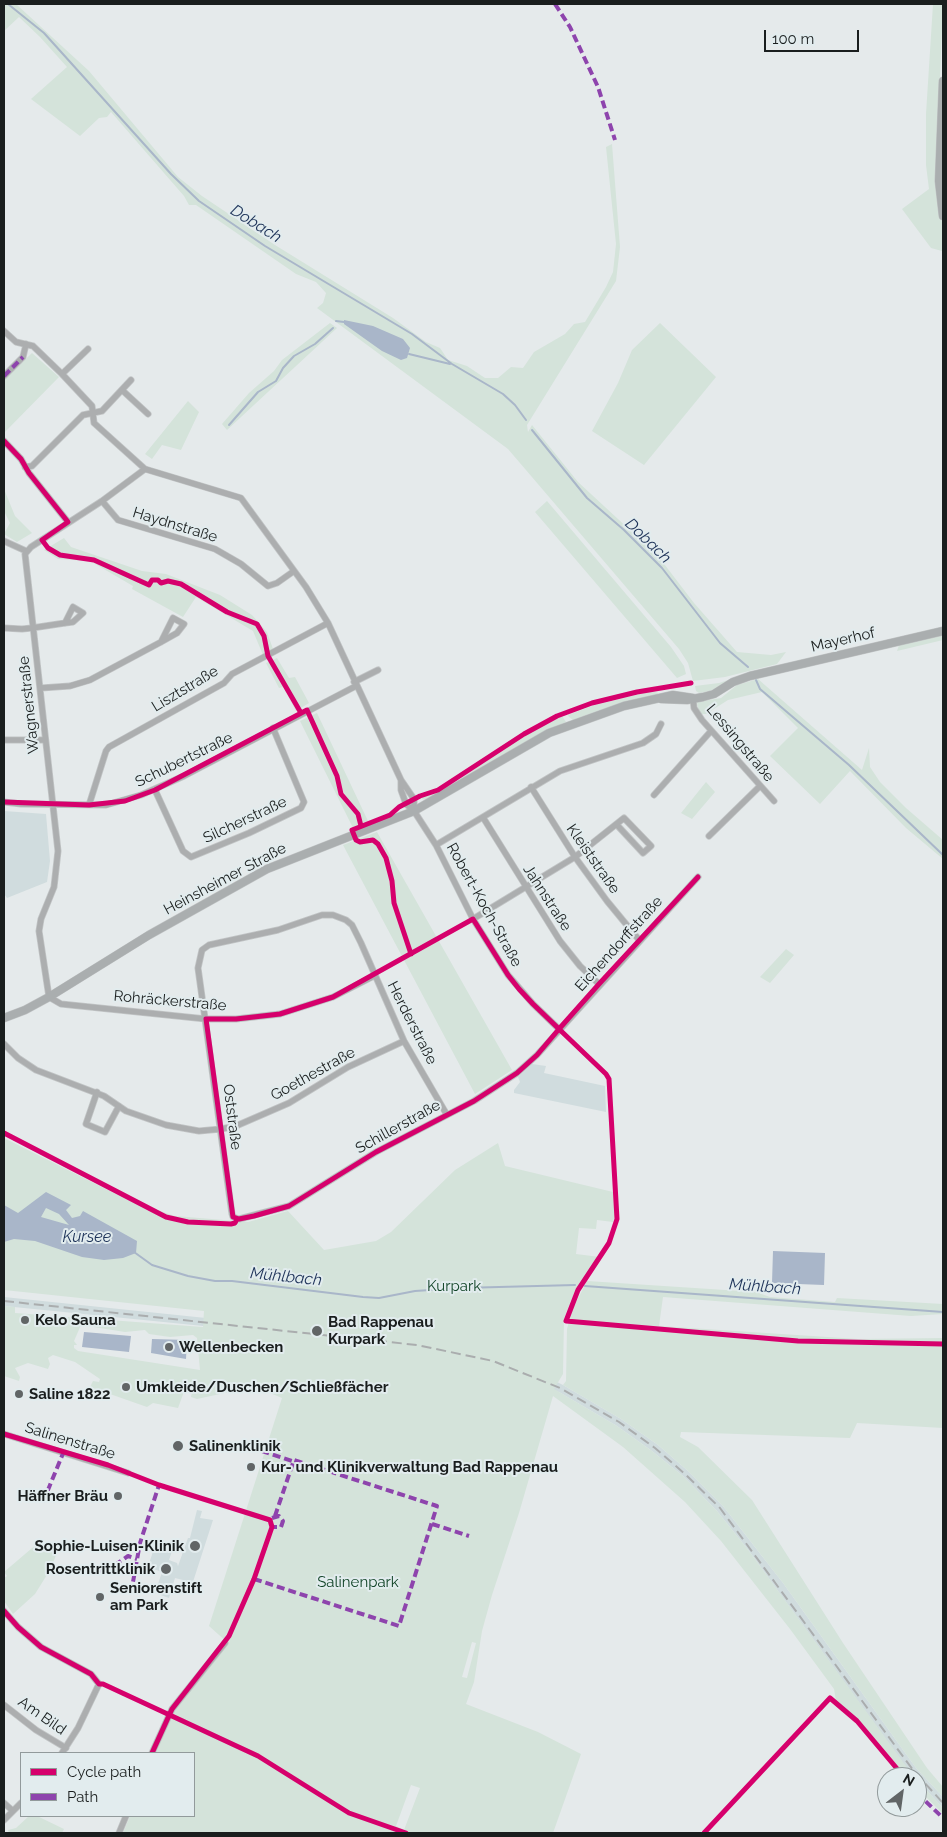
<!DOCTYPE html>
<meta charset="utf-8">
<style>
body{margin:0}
#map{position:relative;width:947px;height:1837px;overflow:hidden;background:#e5eaeb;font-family:Raleway,sans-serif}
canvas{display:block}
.frame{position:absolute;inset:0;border:5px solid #1a1e1e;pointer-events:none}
.legend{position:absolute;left:20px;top:1752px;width:175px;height:65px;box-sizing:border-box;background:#e2ecee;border:1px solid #929a9b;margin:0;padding:6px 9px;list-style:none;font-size:15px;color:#1a1e1e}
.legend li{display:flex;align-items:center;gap:10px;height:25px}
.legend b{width:25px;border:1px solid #929a9b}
.north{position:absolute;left:877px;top:1767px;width:50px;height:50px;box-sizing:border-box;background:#e2ecee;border:1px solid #929a9b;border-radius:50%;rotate:30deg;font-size:14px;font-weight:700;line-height:20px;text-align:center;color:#1a1e1e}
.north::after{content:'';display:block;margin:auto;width:18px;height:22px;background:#616566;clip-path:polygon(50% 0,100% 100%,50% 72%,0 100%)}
.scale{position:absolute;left:764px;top:30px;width:95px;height:22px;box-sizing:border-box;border:2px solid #1a1e1e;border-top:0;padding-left:6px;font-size:15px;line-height:18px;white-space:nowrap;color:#1a1e1e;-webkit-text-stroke:4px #e2ecee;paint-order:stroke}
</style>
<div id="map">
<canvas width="947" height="1837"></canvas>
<div class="frame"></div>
<ul class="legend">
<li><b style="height:6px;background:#d6006c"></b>Cycle path</li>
<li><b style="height:6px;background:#8e44ad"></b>Path</li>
</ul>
<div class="north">N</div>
<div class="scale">100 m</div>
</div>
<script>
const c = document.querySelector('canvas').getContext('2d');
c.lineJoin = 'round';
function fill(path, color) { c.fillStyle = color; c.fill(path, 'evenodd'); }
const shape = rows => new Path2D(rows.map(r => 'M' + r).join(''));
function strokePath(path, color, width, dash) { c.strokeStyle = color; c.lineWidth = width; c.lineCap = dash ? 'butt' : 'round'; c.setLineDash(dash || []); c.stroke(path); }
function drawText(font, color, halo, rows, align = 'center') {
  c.font = font + ' Raleway,sans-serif'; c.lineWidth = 4; c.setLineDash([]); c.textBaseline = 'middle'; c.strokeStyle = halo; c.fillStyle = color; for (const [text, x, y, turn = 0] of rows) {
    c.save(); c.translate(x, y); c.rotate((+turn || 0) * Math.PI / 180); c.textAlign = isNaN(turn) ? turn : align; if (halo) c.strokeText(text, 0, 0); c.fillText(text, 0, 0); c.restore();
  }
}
fill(shape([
 [4,811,46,814,50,861,47,882,7,898,4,894],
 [532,1064,546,1066,544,1073,605,1086,606,1112,514,1093,514,1090,520,1082,518,1077],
 [4,1297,369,1335,541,1374,563,1385,621,1419,658,1445,688,1471,723,1506,783,1583,916,1768,943,1797,943,1808,917,1780,917,1777,910,1773,749,1551,717,1511,683,1476,652,1451,617,1426,559,1392,313,1337,4,1306],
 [197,1510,202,1511,200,1518,213,1520,191,1588,186,1585,187,1581,175,1578,169,1598,155,1593,162,1572,148,1567,157,1539,174,1545,169,1560,177,1563,178,1566,188,1538,190,1538]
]), '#d0dcde');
fill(shape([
 [4,4,16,4,89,71,178,177,202,196,275,245,393,318,426,342,440,348,448,360,467,366,485,378,498,378,511,367,523,368,534,352,565,334,574,324,585,322,606,287,613,272,616,244,606,147,612,144,620,247,616,281,527,425,528,432,532,425,578,482,658,556,694,603,737,652,771,655,786,652,777,664,725,677,693,681,688,663,679,649,508,449,317,308,323,303,326,293,316,282,296,274,196,205,189,205,184,196,111,112,107,117,99,118,80,136,31,99,67,67,40,37,19,17,4,31],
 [933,4,943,4,936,175,937,199,943,227,942,251,931,248,902,209,929,189,926,165,926,114],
 [330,323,337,328,227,430,222,424,249,393,274,371,282,360],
 [660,323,716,377,644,465,592,431,618,383,632,350],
 [32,353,59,377,4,433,4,380],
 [188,401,199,412,181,450,162,445,152,459,145,454],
 [4,489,15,516,32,533,17,542,4,534,10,523,4,511],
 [547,501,671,647,684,666,686,674,677,678,535,512],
 [64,538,71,547,142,571,166,574,220,595,252,615,267,632,273,649,263,655,253,631,196,597,183,617,132,589,133,586,90,561,58,559,44,550],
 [943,635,943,640,897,651,899,645],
 [277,658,289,678,295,677,309,703,296,711,283,687,279,688,266,663],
 [737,677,710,691,699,693,696,691,695,686,719,683],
 [758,679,862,770,869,748,870,767,880,782,906,808,943,840,943,859,906,828,850,771,820,804,770,756,798,728,762,692,728,700,706,714,699,714,697,702,721,698,737,685],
 [652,691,658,693,656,697,600,710,573,720,569,717,568,715,595,705],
 [317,713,368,821,353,828,300,721],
 [562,716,566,722,529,740,427,800,421,799,425,795,451,785,523,736],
 [706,782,715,792,692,819,681,813],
 [377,832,512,1070,475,1094,343,845],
 [786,949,794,955,770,983,760,977],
 [4,1138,130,1201,175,1216,248,1222,288,1211,324,1250,376,1241,391,1232,455,1170,498,1143,505,1166,613,1192,616,1211,613,1222,597,1220,596,1229,579,1228,576,1254,600,1257,575,1291,564,1318,563,1374,554,1389,617,1426,652,1451,683,1476,717,1511,749,1551,914,1777,907,1777,858,1719,836,1701,834,1689,790,1629,721,1541,685,1502,623,1447,553,1396,519,1513,492,1595,482,1631,474,1682,466,1704,538,1732,581,1754,553,1833,123,1833,130,1816,194,1816,194,1753,156,1753,172,1713,228,1643,209,1626,282,1398,270,1393,234,1391,197,1399,191,1397,192,1392,185,1389,178,1408,153,1403,147,1407,90,1387,93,1381,99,1382,100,1379,75,1362,53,1355,48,1358,50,1364,48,1369,28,1363,15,1368,20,1377,19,1381,4,1376,4,1306,15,1307,15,1313,203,1327,204,1311,4,1290],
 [81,1325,125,1332,145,1330,149,1334,170,1337,193,1335,197,1338,200,1370,78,1351,74,1348,74,1345,77,1345,74,1341],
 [472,1642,476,1643,467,1678,462,1677],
 [411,1785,420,1788,404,1830,396,1826],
 [587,1281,756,1292,770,1297,835,1302,837,1298,943,1304,943,1314,911,1316,663,1297,659,1326,858,1339,943,1338,943,1428,857,1423,850,1438,681,1432,680,1437,698,1447,752,1500,843,1643,927,1768,943,1787,943,1797,916,1768,783,1583,723,1506,688,1471,658,1445,621,1419,563,1385,566,1381,567,1329,572,1310],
 [38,1543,45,1550,52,1543,59,1548,50,1570,35,1594,13,1614,4,1601,4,1578,7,1576,4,1572],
 [917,1780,943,1808,943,1814,917,1788],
 [29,1816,37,1816,64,1829,62,1833,9,1833,8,1830,16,1828]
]), '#d4e3da');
fill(shape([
 [344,320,373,326,403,339,410,348,407,358,401,360,382,351,344,324],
 [46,1192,71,1205,66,1210,72,1218,80,1216,83,1211,137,1241,136,1253,123,1258,104,1260,82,1257,35,1241,14,1239,4,1242,4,1205,18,1213],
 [46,1208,59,1214,69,1225,41,1217],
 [773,1251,825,1253,824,1285,772,1283],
 [84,1332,131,1336,129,1352,82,1347],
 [152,1339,187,1340,186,1359,151,1353]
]), '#a9b6c9');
strokePath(shape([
 [8,4,44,33,171,174,199,201,265,246,412,334,452,364,503,394,515,405,526,420],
 [336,321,344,322],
 [409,354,450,364],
 [229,425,258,392,276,381,283,368,294,356,315,344,333,328],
 [532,430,587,498,624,530,662,568,720,643,748,667],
 [756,680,760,689,849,765,943,855],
 [134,1252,152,1265,188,1276,215,1281,232,1281,363,1297,379,1298,415,1291,461,1288,575,1285],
 [585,1286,943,1312]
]), '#a9b6c9', 2);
const street = shape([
 [4,331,16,342,33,346,62,374,92,406,94,423,145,469,241,498,306,587,328,623,401,780,414,799,414,811],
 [62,374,88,349],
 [4,376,23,357,26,344],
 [122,390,148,414],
 [4,441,21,459,29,473,68,522],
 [25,467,32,466,83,415,102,411,131,380],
 [145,469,102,501,31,547,25,554,58,851,54,887,41,919,39,931,49,997,61,1004,206,1019,236,1019,280,1014,333,997,374,976],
 [102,501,118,520,215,549,241,564,268,586,277,583,294,571],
 [4,541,26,551],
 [4,628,22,629,32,628,65,623,73,622,83,613,73,607,65,623],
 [354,682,378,670],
 [41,688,70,686,90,680,161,642,177,633,184,624,173,618,161,642],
 [693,698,694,708,702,720,774,801],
 [4,740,45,740],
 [401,780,401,790,406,804,414,811,436,845,473,919,508,975,533,1004,559,1029],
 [531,787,575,857,607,901,640,941],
 [155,790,183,851,191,857,249,833,301,808,304,802,273,728],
 [654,795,711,731],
 [4,802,21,804,106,805,141,795,184,776,356,686],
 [89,805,106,751,109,747,224,683,232,674,328,623],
 [484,819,560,941,580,966,599,984],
 [709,836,759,787],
 [436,845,560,771,643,743,656,734,661,724],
 [473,919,575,857,624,818,651,846,643,853,617,825],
 [4,1044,18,1058,36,1070,104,1096,126,1111,166,1125,199,1131,221,1129,236,1126,289,1103,348,1067,404,1041],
 [97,1092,86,1124,105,1132,119,1106],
 [447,1115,404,1041,361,943,352,925,346,920,333,915,322,915,278,930,209,945,202,950,198,968,232,1214,233,1217,239,1219,289,1206,376,1152,474,1101,517,1073,537,1055,698,877],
 [4,1434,128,1473],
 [4,1611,18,1627,41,1647,91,1674,99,1684,78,1728,62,1753],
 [4,1705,36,1730,66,1748],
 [152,1753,172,1709,225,1643],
 [4,1803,13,1811],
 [4,1820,21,1803],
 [119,1833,126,1816]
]);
const secondary = shape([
 [943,81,939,181,943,216],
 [661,699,687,700,703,697,714,694,733,682,750,676,943,631],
 [4,1018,25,1010,49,997,149,935,267,869,414,811,549,733,624,706,673,695,693,698]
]);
strokePath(street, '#c1c4c5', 7);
strokePath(secondary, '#c1c4c5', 9);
strokePath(street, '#acaeaf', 5.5);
strokePath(secondary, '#aaaeaf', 8);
strokePath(shape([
 [4,1301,417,1345,493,1361,560,1388,619,1422,655,1448,685,1474,720,1508,913,1770,943,1803]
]), '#aaadae', 2, [10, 5]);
strokePath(shape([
 [555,4,570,27,598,87,615,140],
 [4,376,23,357],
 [29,748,30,740],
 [250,1447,292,1461],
 [43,1502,64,1451],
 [272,1518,279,1516,283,1521,281,1527,272,1527],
 [432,1524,469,1536],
 [112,1567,107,1575,100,1570,103,1565,112,1567,128,1556,137,1559],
 [254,1579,399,1626,437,1506,294,1460,275,1516],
 [139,1592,133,1582,140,1543,159,1485],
 [917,1793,943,1818]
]), '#8e44ad', 4, [8, 4]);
strokePath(shape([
 [4,441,21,459,29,473,68,522,42,540,48,548,60,555,94,560,149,585,152,580,158,580,161,583,168,581,181,584,227,612,257,624,264,636,268,656,301,713],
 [4,802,89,805,125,801,155,790,307,710,337,776,341,794,358,814,361,826],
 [698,877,599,984,559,1029,537,1055,517,1073,474,1101,376,1152,289,1206,254,1216,239,1219,233,1217,206,1019,236,1019,280,1014,333,997,473,919,508,975,519,989,533,1004,559,1029,606,1074,609,1079,617,1219,609,1243,578,1290,566,1321,798,1341,943,1344],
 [411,954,394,903,392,881,386,858,378,844,373,840,360,842,356,840,352,830,390,815,399,807,420,796,438,790,524,734,557,716,592,703,637,692,691,683],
 [4,1133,166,1217,188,1222,231,1224,235,1223,237,1219],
 [4,1434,108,1465,159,1485,270,1520,272,1527,254,1579,229,1636,172,1709,152,1753],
 [4,1611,18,1627,41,1647,91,1674,99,1684,103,1684,258,1756,349,1813,406,1833],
 [704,1833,830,1698,857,1721,904,1777]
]), '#d6006c', 5);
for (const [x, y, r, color] of [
 [25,1320,5,"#616566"],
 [317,1331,6,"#616566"],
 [169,1347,5,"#616566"],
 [126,1387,5,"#616566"],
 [19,1394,5,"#616566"],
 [178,1446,6,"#616566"],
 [251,1467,5,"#616566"],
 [118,1496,5,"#616566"],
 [195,1546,6,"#616566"],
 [166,1569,6,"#616566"],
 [100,1597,5,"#616566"]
]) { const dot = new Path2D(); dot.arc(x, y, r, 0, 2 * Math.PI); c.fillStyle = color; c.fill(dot); strokePath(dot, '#e2ecee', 2); }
drawText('15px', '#1a1e1e', '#e2ecee', [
 ["Haydnstraße",175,525,17],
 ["Mayerhof",843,640,-13],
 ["Lisztstraße",185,689,-31],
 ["Wagnerstraße",29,705,-96],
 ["Lessingstraße",740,743,50],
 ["Schubertstraße",184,760,-26],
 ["Silcherstraße",245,820,-25],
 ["Kleiststraße",593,859,55],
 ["Heinsheimer Straße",225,879,-28],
 ["Jahnstraße",547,898,57],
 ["Robert-Koch-Straße",484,905,61],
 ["Eichendorffstraße",619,944,-48],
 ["Rohräckerstraße",170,1001,5],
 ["Herderstraße",412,1023,63],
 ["Goethestraße",313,1074,-29],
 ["Oststraße",232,1117,83],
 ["Schillerstraße",398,1127,-29],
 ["Salinenstraße",70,1441,17],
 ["Am Bild",42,1716,35]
]);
drawText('15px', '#114427', '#e2ecee', [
 ["Kurpark",454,1286],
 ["Salinenpark",358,1582]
]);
drawText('bold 15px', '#1a1e1e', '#e2ecee', [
 ["Kelo Sauna",35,1320],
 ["Bad Rappenau",328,1322],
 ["Kurpark",328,1339],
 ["Wellenbecken",179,1347],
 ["Umkleide/Duschen/Schließfächer",136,1387],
 ["Saline 1822",29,1394],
 ["Salinenklinik",189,1446],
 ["Kur- und Klinikverwaltung Bad Rappenau",261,1467],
 ["Häffner Bräu",108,1496,"right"],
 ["Sophie-Luisen-Klinik",184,1546,"right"],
 ["Rosentrittklinik",155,1569,"right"],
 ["Seniorenstift",110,1588],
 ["am Park",110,1605]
], 'left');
drawText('italic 16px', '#1d3258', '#e2ecee', [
 ["Dobach",256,224,32],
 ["Dobach",648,541,44],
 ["Kursee",87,1237],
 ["Mühlbach",286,1277,6],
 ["Mühlbach",765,1287,4]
]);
</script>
